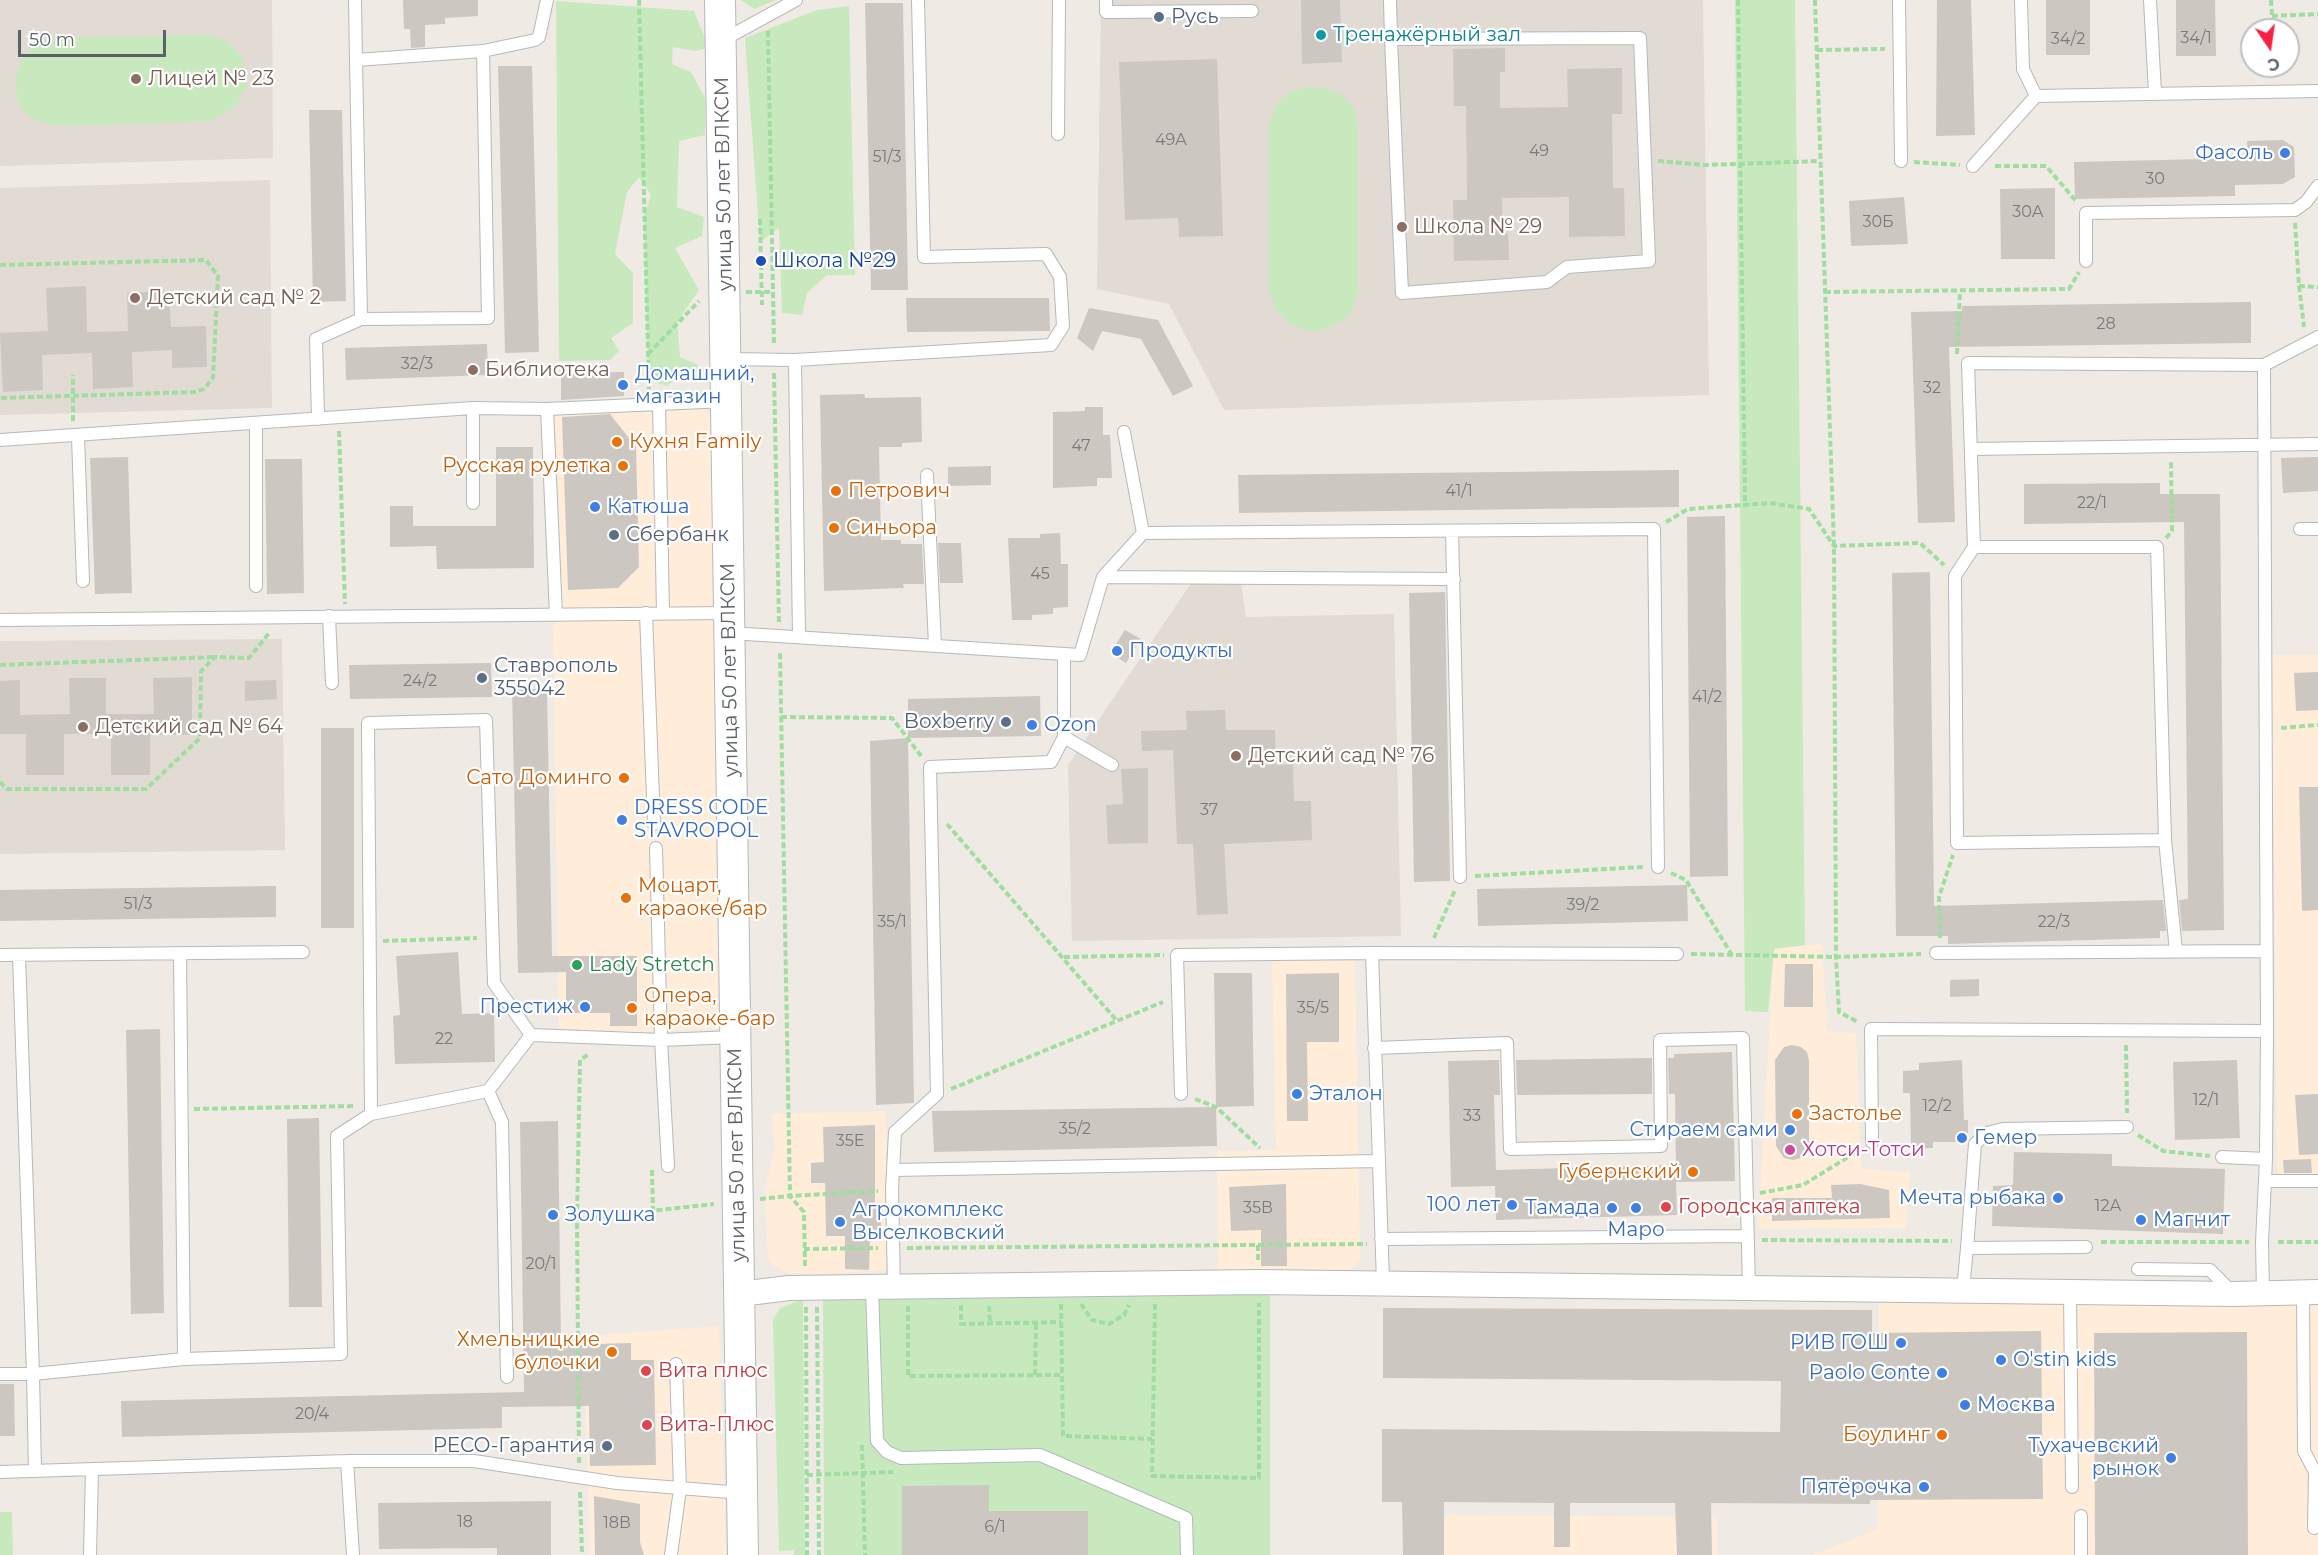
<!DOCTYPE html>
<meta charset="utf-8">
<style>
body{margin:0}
#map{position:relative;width:2318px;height:1555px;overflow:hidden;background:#f0eae4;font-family:Montserrat,sans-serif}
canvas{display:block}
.north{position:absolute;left:2240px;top:18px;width:60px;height:60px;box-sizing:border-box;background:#fff;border:2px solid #bec0c2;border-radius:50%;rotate:167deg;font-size:16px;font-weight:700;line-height:24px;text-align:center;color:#5c6266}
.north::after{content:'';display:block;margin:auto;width:21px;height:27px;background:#f92043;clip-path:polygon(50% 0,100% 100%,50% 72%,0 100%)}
.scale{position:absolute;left:18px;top:30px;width:148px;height:27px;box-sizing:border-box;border:3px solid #5c6266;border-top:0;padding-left:8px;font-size:18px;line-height:21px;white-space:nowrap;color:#5c6266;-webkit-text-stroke:4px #fff;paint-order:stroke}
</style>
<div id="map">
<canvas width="2318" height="1555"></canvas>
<div class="north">С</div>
<div class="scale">50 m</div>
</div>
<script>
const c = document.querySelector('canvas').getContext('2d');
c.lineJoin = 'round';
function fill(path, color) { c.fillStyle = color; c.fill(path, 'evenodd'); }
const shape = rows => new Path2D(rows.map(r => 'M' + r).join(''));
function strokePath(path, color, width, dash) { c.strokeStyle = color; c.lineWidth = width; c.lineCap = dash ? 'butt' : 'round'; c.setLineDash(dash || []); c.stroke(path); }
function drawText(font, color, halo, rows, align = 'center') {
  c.font = font + ' Montserrat,sans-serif'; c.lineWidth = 4.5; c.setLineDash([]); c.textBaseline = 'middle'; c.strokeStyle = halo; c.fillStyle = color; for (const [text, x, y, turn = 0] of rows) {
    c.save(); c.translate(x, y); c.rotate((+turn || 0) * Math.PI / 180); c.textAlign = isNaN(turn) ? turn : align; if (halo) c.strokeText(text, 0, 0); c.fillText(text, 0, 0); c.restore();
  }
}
fill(shape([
 [703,408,712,419,726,1018,718,1029,639,1032,559,1029,553,628,562,603,555,414],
 [2272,655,2318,655,2318,1177,2277,1177],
 [1822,944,1827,1031,1856,1033,1861,1169,1910,1172,1906,1228,1758,1229,1774,949],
 [1272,960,1355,961,1360,1260,1353,1268,1336,1271,1218,1270,1217,1151,1276,1150],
 [886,1111,886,1270,819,1274,791,1273,773,1266,768,1256,765,1189,775,1147,772,1114],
 [1879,1299,2318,1299,2318,1555,1813,1555,1878,1529],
 [719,1326,726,1555,590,1555,583,1336],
 [1406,1515,1717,1517,1718,1555,1407,1555]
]), '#ffedd9');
fill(shape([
 [0,0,272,0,273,158,0,166],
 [1101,0,1703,0,1709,395,1224,410,1169,304,1097,289],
 [270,180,272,408,0,415,0,188],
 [1192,582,1241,582,1246,617,1394,614,1401,936,1072,941,1068,765],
 [282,639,285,850,0,854,0,641]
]), '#e2dbd4');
fill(shape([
 [741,0,776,0,754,9],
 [1735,0,1795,0,1805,945,1774,949,1768,1012,1745,1011],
 [556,1,694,11,709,48,695,51,673,47,672,64,691,72,705,98,705,135,679,141,677,207,704,217,702,236,675,248,699,290,677,322,680,357,698,365,698,383,677,378,667,386,648,380,644,216,651,195,639,177,627,192,615,254,633,273,633,323,611,338,619,351,610,360,559,361],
 [849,6,855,275,827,275,807,293,802,315,782,313,779,228,760,242,745,38,817,10],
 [208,35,226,40,241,55,247,82,236,106,211,121,57,126,32,119,20,106,17,99,16,77,19,64,28,52,44,41,57,38],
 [1308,87,1325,88,1343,95,1355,110,1358,126,1358,292,1351,313,1337,324,1314,332,1296,327,1283,318,1274,306,1269,289,1269,123,1276,105,1289,92],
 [1270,1291,1270,1555,824,1555,823,1294],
 [803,1299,805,1555,794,1555,794,1550,779,1551,773,1320,780,1308],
 [0,1512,12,1512,13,1555,0,1555]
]), '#c8e9be');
fill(shape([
 [403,0,478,0,478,16,445,18,445,24,425,25,425,47,411,48,410,29,404,29],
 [1301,0,1340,0,1342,62,1302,64],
 [1937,0,1971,0,1975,135,1936,136],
 [2046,0,2090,0,2090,55,2046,55],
 [2176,0,2215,0,2216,56,2176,56],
 [865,3,903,3,908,290,871,290],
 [1505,48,1505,72,1500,72,1500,108,1568,107,1567,69,1622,68,1622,114,1612,114,1613,188,1624,188,1625,236,1569,237,1569,197,1502,198,1503,233,1508,233,1509,260,1454,261,1453,200,1467,200,1466,106,1454,106,1453,49],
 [1217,59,1223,236,1179,237,1178,218,1125,220,1119,62],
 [498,66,532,66,539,352,505,353],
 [309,110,342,110,346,301,313,302],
 [2283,140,2294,147,2295,177,2283,184,2235,185,2235,196,2075,199,2074,162,2248,158,2247,141],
 [2055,188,2055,259,2001,259,2000,189],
 [1904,197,1908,244,1851,246,1849,201],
 [86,286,87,332,128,331,127,293,169,291,171,327,206,326,207,367,172,368,172,350,132,352,133,387,93,389,92,353,42,355,43,390,3,392,0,333,48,331,46,288],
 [906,298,1049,298,1050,331,907,332],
 [2251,302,2251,343,1949,347,1955,522,1918,523,1911,312,1962,311,1962,306],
 [1089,308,1158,320,1193,386,1173,396,1141,339,1102,331,1093,351,1077,338],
 [487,344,488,375,346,380,345,348],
 [624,372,624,396,561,400,561,373],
 [864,394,865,398,921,397,922,442,902,443,902,447,879,447,881,540,901,540,901,544,922,544,924,584,903,584,904,588,824,591,820,395],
 [1085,407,1103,407,1103,435,1110,435,1112,478,1097,478,1097,486,1053,488,1053,412,1085,411],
 [610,414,636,447,639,567,618,588,568,590,562,417],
 [496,447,533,447,534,568,437,569,436,546,390,547,390,506,413,506,413,526,496,526],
 [128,457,132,593,95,594,90,458],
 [2318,457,2318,491,2283,493,2281,458],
 [265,459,302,459,304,593,267,594],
 [991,466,991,485,948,486,948,467],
 [1679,470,1679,507,1239,513,1238,475],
 [2160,483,2160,494,2220,494,2224,930,2182,931,2179,900,2188,899,2184,522,2024,524,2024,484],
 [1725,516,1728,876,1690,877,1687,517],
 [1060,533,1061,564,1068,564,1068,607,1053,608,1053,614,1032,615,1032,620,1012,620,1008,538,1040,538,1040,534],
 [938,543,961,543,963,583,940,583],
 [1930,572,1934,906,2163,900,2166,931,2160,931,2160,938,1948,944,1948,936,1896,936,1892,573],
 [1445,592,1450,881,1414,882,1409,593],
 [1125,630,1141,639,1126,663,1110,653],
 [491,663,492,697,350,699,349,665],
 [2318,672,2318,710,2296,711,2294,673],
 [192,677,192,735,150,735,150,775,111,775,111,734,64,734,64,775,26,775,26,734,0,734,0,681,20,680,20,715,70,714,69,678,106,678,106,714,154,714,153,678],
 [276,680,277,699,245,701,245,681],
 [512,689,547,689,552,956,637,956,637,1026,610,1026,610,1013,566,1013,566,972,518,973],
 [1040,696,1041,736,908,738,908,699],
 [1225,710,1226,730,1275,730,1276,765,1293,764,1294,801,1311,801,1312,840,1224,844,1228,914,1197,915,1193,844,1177,844,1173,750,1142,751,1141,731,1187,730,1186,711],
 [321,728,354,728,354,928,321,928],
 [908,738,914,1103,876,1105,870,741],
 [1148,768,1148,843,1108,844,1106,805,1123,804,1121,769],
 [2299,787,2318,787,2318,910,2302,911],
 [1687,885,1688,921,1478,926,1477,889],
 [276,886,276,917,0,921,0,890],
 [458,952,462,1014,494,1013,495,1062,395,1064,393,1016,400,1015,396,956],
 [1785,964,1813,964,1813,1007,1784,1007],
 [1214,973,1252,973,1254,1106,1216,1107],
 [1339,973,1339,1042,1307,1042,1308,1121,1287,1121,1286,974],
 [1979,979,1979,996,1950,997,1950,980],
 [160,1029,164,1313,131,1314,126,1030],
 [1792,1045,1801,1047,1807,1052,1809,1061,1809,1146,1801,1158,1793,1160,1784,1158,1776,1146,1775,1060,1784,1047],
 [1732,1052,1735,1181,1676,1182,1677,1215,1496,1220,1495,1186,1451,1187,1448,1061,1499,1060,1500,1095,1494,1095,1496,1170,1676,1165,1675,1094,1669,1094,1668,1058,1674,1058,1674,1054],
 [1652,1058,1652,1094,1517,1095,1516,1060],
 [1962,1060,1964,1120,1968,1120,1968,1142,1933,1142,1933,1148,1911,1149,1910,1093,1903,1093,1903,1071,1919,1070,1919,1063],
 [2237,1060,2240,1138,2175,1140,2173,1062],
 [2318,1094,2318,1154,2299,1155,2295,1095],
 [1216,1107,1217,1146,934,1152,932,1111],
 [319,1118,322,1307,289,1307,287,1119],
 [558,1121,561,1345,631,1343,631,1360,654,1360,656,1465,590,1466,589,1406,502,1407,502,1428,122,1437,121,1401,524,1392,520,1122],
 [875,1125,875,1205,881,1205,881,1236,870,1236,869,1270,845,1269,845,1236,826,1236,825,1183,811,1183,811,1163,824,1162,823,1127],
 [2014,1152,2112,1154,2112,1166,2225,1169,2223,1234,1992,1226,1993,1186,2013,1185],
 [2311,1159,2312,1173,2284,1173,2283,1160],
 [1286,1184,1287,1266,1261,1266,1261,1230,1231,1231,1229,1187],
 [1860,1184,1889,1190,1890,1218,1772,1221,1772,1198,1832,1198,1831,1185],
 [1383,1308,1872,1310,1872,1333,2041,1331,2043,1499,1870,1500,1870,1504,1711,1503,1712,1555,1677,1555,1675,1503,1570,1503,1570,1547,1554,1547,1554,1503,1444,1502,1444,1555,1403,1555,1402,1502,1382,1502,1382,1429,1780,1432,1781,1381,1383,1378],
 [2247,1332,2248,1555,2095,1555,2094,1333],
 [0,1384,14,1384,15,1436,0,1436],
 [989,1485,989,1511,1088,1511,1088,1555,902,1555,902,1486],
 [594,1496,640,1504,640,1542,644,1555,595,1555],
 [551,1501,551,1555,497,1555,497,1548,379,1549,378,1503]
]), '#cdc7c2');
const service = shape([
 [355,0,356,60],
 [1106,0,1106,12,1252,11],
 [1390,0,1391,39,1402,293,1547,282,1567,267,1649,261,1640,38,1391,39],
 [1899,0,1901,161],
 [2021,0,2023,69,2036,96,2318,91],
 [2150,0,2155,93],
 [723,40,796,0],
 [1058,134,1059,0],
 [1973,166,2036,96],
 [2086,261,2086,213,2295,210,2306,202,2318,186],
 [361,319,356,60,483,51,535,40,539,37,547,0],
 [726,359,795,360,1051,345,1063,326,1060,277,1046,254,924,257,918,0],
 [795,360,799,637],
 [2264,365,2318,337],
 [659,404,663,613],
 [547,409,556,615],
 [318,419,316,339,361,319,488,318,483,51],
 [256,424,256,586],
 [1124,432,1143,533],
 [78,436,83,581],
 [0,440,473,408,547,409,726,401],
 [1971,449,2318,444],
 [927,475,935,645],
 [473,503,473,408],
 [2300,529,2318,529],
 [1452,531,1460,877],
 [1974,547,1955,576,1957,843,2165,840,2157,547,1974,547,1968,363,2264,365,2267,1031,2266,1159,2262,1242,2263,1293],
 [1103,577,1454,579],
 [646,613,654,824],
 [329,616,332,683],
 [0,620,728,613],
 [730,633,1080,655,1103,577,1143,533,1654,529,1658,867],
 [1064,737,1112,765],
 [2165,840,2176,951],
 [656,848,661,1040,668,1166],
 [180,953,184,1359],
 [1372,953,1677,954],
 [1936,953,2266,951],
 [0,955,303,952],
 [1374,1048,1507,1043,1510,1149,1661,1146,1660,1040,1743,1038,1749,1288],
 [488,1091,531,1035,661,1040,734,1037],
 [1181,1094,1177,955,1372,953,1383,1283],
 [371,1114,488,1091,502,1122,507,1377],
 [1872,1142,1871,1029,2267,1031],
 [2222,1157,2266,1159],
 [893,1170,1379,1161],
 [2265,1181,2318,1181],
 [1381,1239,1748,1236],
 [1967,1248,1975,1144,1987,1133,2003,1129,2127,1127],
 [2138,1269,2210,1270,2233,1293],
 [872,1288,877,1441,887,1452,901,1458,1040,1455,1186,1518,1187,1555],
 [894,1288,892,1190,895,1132,937,1094,930,767,1051,762,1064,737,1064,654],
 [1963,1290,1967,1248,2086,1247],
 [2070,1291,2072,1487],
 [2303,1292,2304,1451,2315,1472,2314,1528],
 [0,1374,33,1374,19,955],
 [347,1461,353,1555],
 [35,1471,33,1374,184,1359,341,1354,337,1136,371,1114,368,723,486,720,494,983,531,1035],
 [0,1472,347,1461,474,1461,617,1483,742,1493],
 [2081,1516,2081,1555],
 [90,1555,92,1469],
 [671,1555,680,1489,676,1364]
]);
const minor = shape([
 [740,1294,789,1288,1258,1282,2234,1294,2318,1292]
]);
const tertiary = shape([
 [720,0,743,1555]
]);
strokePath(service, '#b4b9bc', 14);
strokePath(minor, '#b4b9bc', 26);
strokePath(tertiary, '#b4b9bc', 32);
strokePath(shape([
 [639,0,649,389],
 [1738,0,1745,505],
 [1815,0,1834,546,1836,957,1839,1012,1858,1022],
 [2271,0,2273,30],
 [2272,16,2318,14],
 [768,31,774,344],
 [1817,50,1885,49],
 [2274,66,2274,77],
 [1658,161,1706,165,1820,161],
 [1914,162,1960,165],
 [1995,166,2046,166,2076,201],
 [760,219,762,305],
 [2295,223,2299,286,2318,287],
 [0,265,206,260,218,276,213,378,204,389,196,392,0,398],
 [2299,286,2304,327],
 [746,292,773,292],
 [1825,292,2069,289,2079,272],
 [648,354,699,301],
 [1957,354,1960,292],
 [774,373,779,623],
 [73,421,73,375],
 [339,431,345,604],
 [1666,522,1688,509,1770,503,1809,509,1834,546,1920,543,1944,565],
 [2166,538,2172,531,2171,460],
 [0,665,214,657],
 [781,717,892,718,922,757],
 [2281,728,2318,725],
 [0,782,7,789,146,789,200,738,201,671,215,657,249,658,270,632],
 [947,824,1117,1021],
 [1671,873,1686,880,1732,955],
 [1475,876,1644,867],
 [1434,938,1455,890],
 [1940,938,1939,897,1953,855],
 [383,941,477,938],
 [1691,954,1836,957,1921,954],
 [1064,957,1164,955],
 [2126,1045,2127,1113],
 [951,1089,1163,1002],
 [1195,1099,1216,1107,1260,1148],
 [194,1109,355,1106],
 [2138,1135,2163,1151,2210,1156],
 [652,1170,653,1211],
 [1760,1193,1803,1185,1861,1149],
 [760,1199,790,1196,780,652],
 [577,1219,580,1060,589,1054],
 [1762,1240,1952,1241],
 [2101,1242,2249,1242],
 [2278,1242,2318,1242],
 [1258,1245,1258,1262],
 [907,1248,1367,1244],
 [804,1249,878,1248],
 [805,1266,804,1212,790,1196,878,1191],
 [1061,1304,1063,1436,1152,1439],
 [1081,1304,1092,1320,1109,1324,1124,1315,1129,1305],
 [1155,1304,1152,1476,1259,1478,1259,1303],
 [961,1305,961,1324,1061,1322],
 [908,1306,908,1376,1062,1375],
 [989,1306,990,1323],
 [806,1307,807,1555],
 [817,1307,819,1555],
 [1035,1375,1036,1322],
 [862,1445,865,1555],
 [579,1463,577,1219,714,1204],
 [807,1475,893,1472],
 [580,1492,582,1555]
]), '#a0dda1', 4, [6, 3]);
strokePath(service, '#fff', 12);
strokePath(minor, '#fff', 24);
strokePath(tertiary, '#fff', 30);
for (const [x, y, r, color] of [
 [1159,17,6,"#5c6f8a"],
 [1321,35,6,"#0f9aa8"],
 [136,79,6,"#8d6e63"],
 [2285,153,6,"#3f7fe0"],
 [1402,227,6,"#8d6e63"],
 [761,261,6,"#1a4fb4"],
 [135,298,6,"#8d6e63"],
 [473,370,6,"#8d6e63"],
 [623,385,6,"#3f7fe0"],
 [617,442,6,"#e8710a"],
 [623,466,6,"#e8710a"],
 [836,491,6,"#e8710a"],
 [595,507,6,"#3f7fe0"],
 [834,528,6,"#e8710a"],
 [614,535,6,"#5c6f8a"],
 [1117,651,6,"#3f7fe0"],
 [482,678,6,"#5c6f8a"],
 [1006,722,6,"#5c6f8a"],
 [1032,725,6,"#3f7fe0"],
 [83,727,6,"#8d6e63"],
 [1236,756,6,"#8d6e63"],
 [624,778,6,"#e8710a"],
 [622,820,6,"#3f7fe0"],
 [626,898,6,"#e8710a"],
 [577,965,6,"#2e9e5b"],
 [585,1007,6,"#3f7fe0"],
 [632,1008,6,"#e8710a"],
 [1297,1094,6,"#3f7fe0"],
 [1797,1114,6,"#e8710a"],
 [1790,1130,6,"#3f7fe0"],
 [1962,1138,6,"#3f7fe0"],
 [1790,1150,6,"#d1479c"],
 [1693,1172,6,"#e8710a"],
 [2058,1198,6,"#3f7fe0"],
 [1512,1205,6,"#3f7fe0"],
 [1666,1207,6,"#e0444e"],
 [1612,1208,6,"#3f7fe0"],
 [1636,1208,6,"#3f7fe0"],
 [553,1215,6,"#3f7fe0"],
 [2141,1220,6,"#3f7fe0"],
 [840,1222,6,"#3f7fe0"],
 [1901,1343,6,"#3f7fe0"],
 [612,1352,6,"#e8710a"],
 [2001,1360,6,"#3f7fe0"],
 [646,1371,6,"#e0444e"],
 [1942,1373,6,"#3f7fe0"],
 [1965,1405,6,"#3f7fe0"],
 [647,1425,6,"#e0444e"],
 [1942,1435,6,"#e8710a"],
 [607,1446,6,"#5c6f8a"],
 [2171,1458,6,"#3f7fe0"],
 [1924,1487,6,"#3f7fe0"]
]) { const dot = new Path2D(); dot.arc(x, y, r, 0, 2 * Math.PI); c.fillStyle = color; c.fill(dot); strokePath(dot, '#fff', 2); }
drawText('16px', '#787b7d', null, [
 ["34/1",2196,38],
 ["34/2",2068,39],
 ["49А",1171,140],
 ["49",1539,151],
 ["51/3",887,157],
 ["30",2155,179],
 ["30А",2028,212],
 ["30Б",1878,222],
 ["28",2106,324],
 ["32/3",417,364],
 ["32",1932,388],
 ["47",1081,446],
 ["41/1",1459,491],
 ["22/1",2092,503],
 ["45",1040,574],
 ["24/2",420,681],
 ["41/2",1707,697],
 ["37",1209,810],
 ["51/3",138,904],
 ["39/2",1583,905],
 ["35/1",892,922],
 ["22/3",2054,922],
 ["35/5",1313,1008],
 ["22",444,1039],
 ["12/1",2206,1100],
 ["12/2",1937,1106],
 ["33",1472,1116],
 ["35/2",1075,1129],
 ["35Е",850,1141],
 ["12А",2108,1206],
 ["35В",1258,1208],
 ["20/1",541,1264],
 ["20/4",312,1414],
 ["18",465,1522],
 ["18В",617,1523],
 ["6/1",995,1527]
]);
drawText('20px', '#4e5e75', '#fff', [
 ["Русь",1171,17],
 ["Сбербанк",626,535],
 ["Ставрополь",494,666],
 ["355042",494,689],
 ["Boxberry",994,722,"right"],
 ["РЕСО-Гарантия",595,1446,"right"]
], 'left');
drawText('20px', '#0d838f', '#fff', [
 ["Тренажёрный зал",1333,35]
], 'left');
drawText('20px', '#785e54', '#fff', [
 ["Лицей № 23",148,79],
 ["Школа № 29",1414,227],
 ["Детский сад № 2",147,298],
 ["Библиотека",485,370],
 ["Детский сад № 64",95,727],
 ["Детский сад № 76",1248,756]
], 'left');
drawText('20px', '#366cbe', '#fff', [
 ["Фасоль",2273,153,"right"],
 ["Домашний,",635,374],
 ["магазин",635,397],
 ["Катюша",607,507],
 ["Продукты",1129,651],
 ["Ozon",1044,725],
 ["DRESS CODE",634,808],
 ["STAVROPOL",634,831],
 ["Престиж",573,1007,"right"],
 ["Эталон",1309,1094],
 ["Стираем сами",1778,1130,"right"],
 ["Гемер",1974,1138],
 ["Мечта рыбака",2046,1198,"right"],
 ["100 лет",1500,1205,"right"],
 ["Тамада",1600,1208,"right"],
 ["Агрокомплекс",852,1210],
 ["Выселковский",852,1233],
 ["Золушка",565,1215],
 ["Магнит",2153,1220],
 ["Маро",1636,1230,"center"],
 ["РИВ ГОШ",1889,1343,"right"],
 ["O'stin kids",2013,1360],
 ["Paolo Conte",1930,1373,"right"],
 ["Москва",1977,1405],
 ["Тухачевский",2159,1446,"right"],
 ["рынок",2159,1469,"right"],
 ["Пятёрочка",1912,1487,"right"]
], 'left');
drawText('20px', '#5c6266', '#fff', [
 ["улица 50 лет ВЛКСМ",724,184,-91],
 ["улица 50 лет ВЛКСМ",730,670,-91],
 ["улица 50 лет ВЛКСМ",737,1155,-91]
]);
drawText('20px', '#164399', '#fff', [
 ["Школа №29",773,261]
], 'left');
drawText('20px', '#c56008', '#fff', [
 ["Кухня Family",629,442],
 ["Русская рулетка",611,466,"right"],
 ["Петрович",848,491],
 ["Синьора",846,528],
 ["Сато Доминго",612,778,"right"],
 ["Моцарт,",638,886],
 ["караоке/бар",638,909],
 ["Опера,",644,996],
 ["караоке-бар",644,1019],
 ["Застолье",1809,1114],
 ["Губернский",1681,1172,"right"],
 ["Хмельницкие",600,1340,"right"],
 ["булочки",600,1363,"right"],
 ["Боулинг",1930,1435,"right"]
], 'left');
drawText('20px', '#27864d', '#fff', [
 ["Lady Stretch",589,965]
], 'left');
drawText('20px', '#b23c85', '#fff', [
 ["Хотси-Тотси",1802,1150]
], 'left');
drawText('20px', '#be3a42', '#fff', [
 ["Городская аптека",1678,1207],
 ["Вита плюс",658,1371],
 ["Вита-Плюс",659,1425]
], 'left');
</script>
